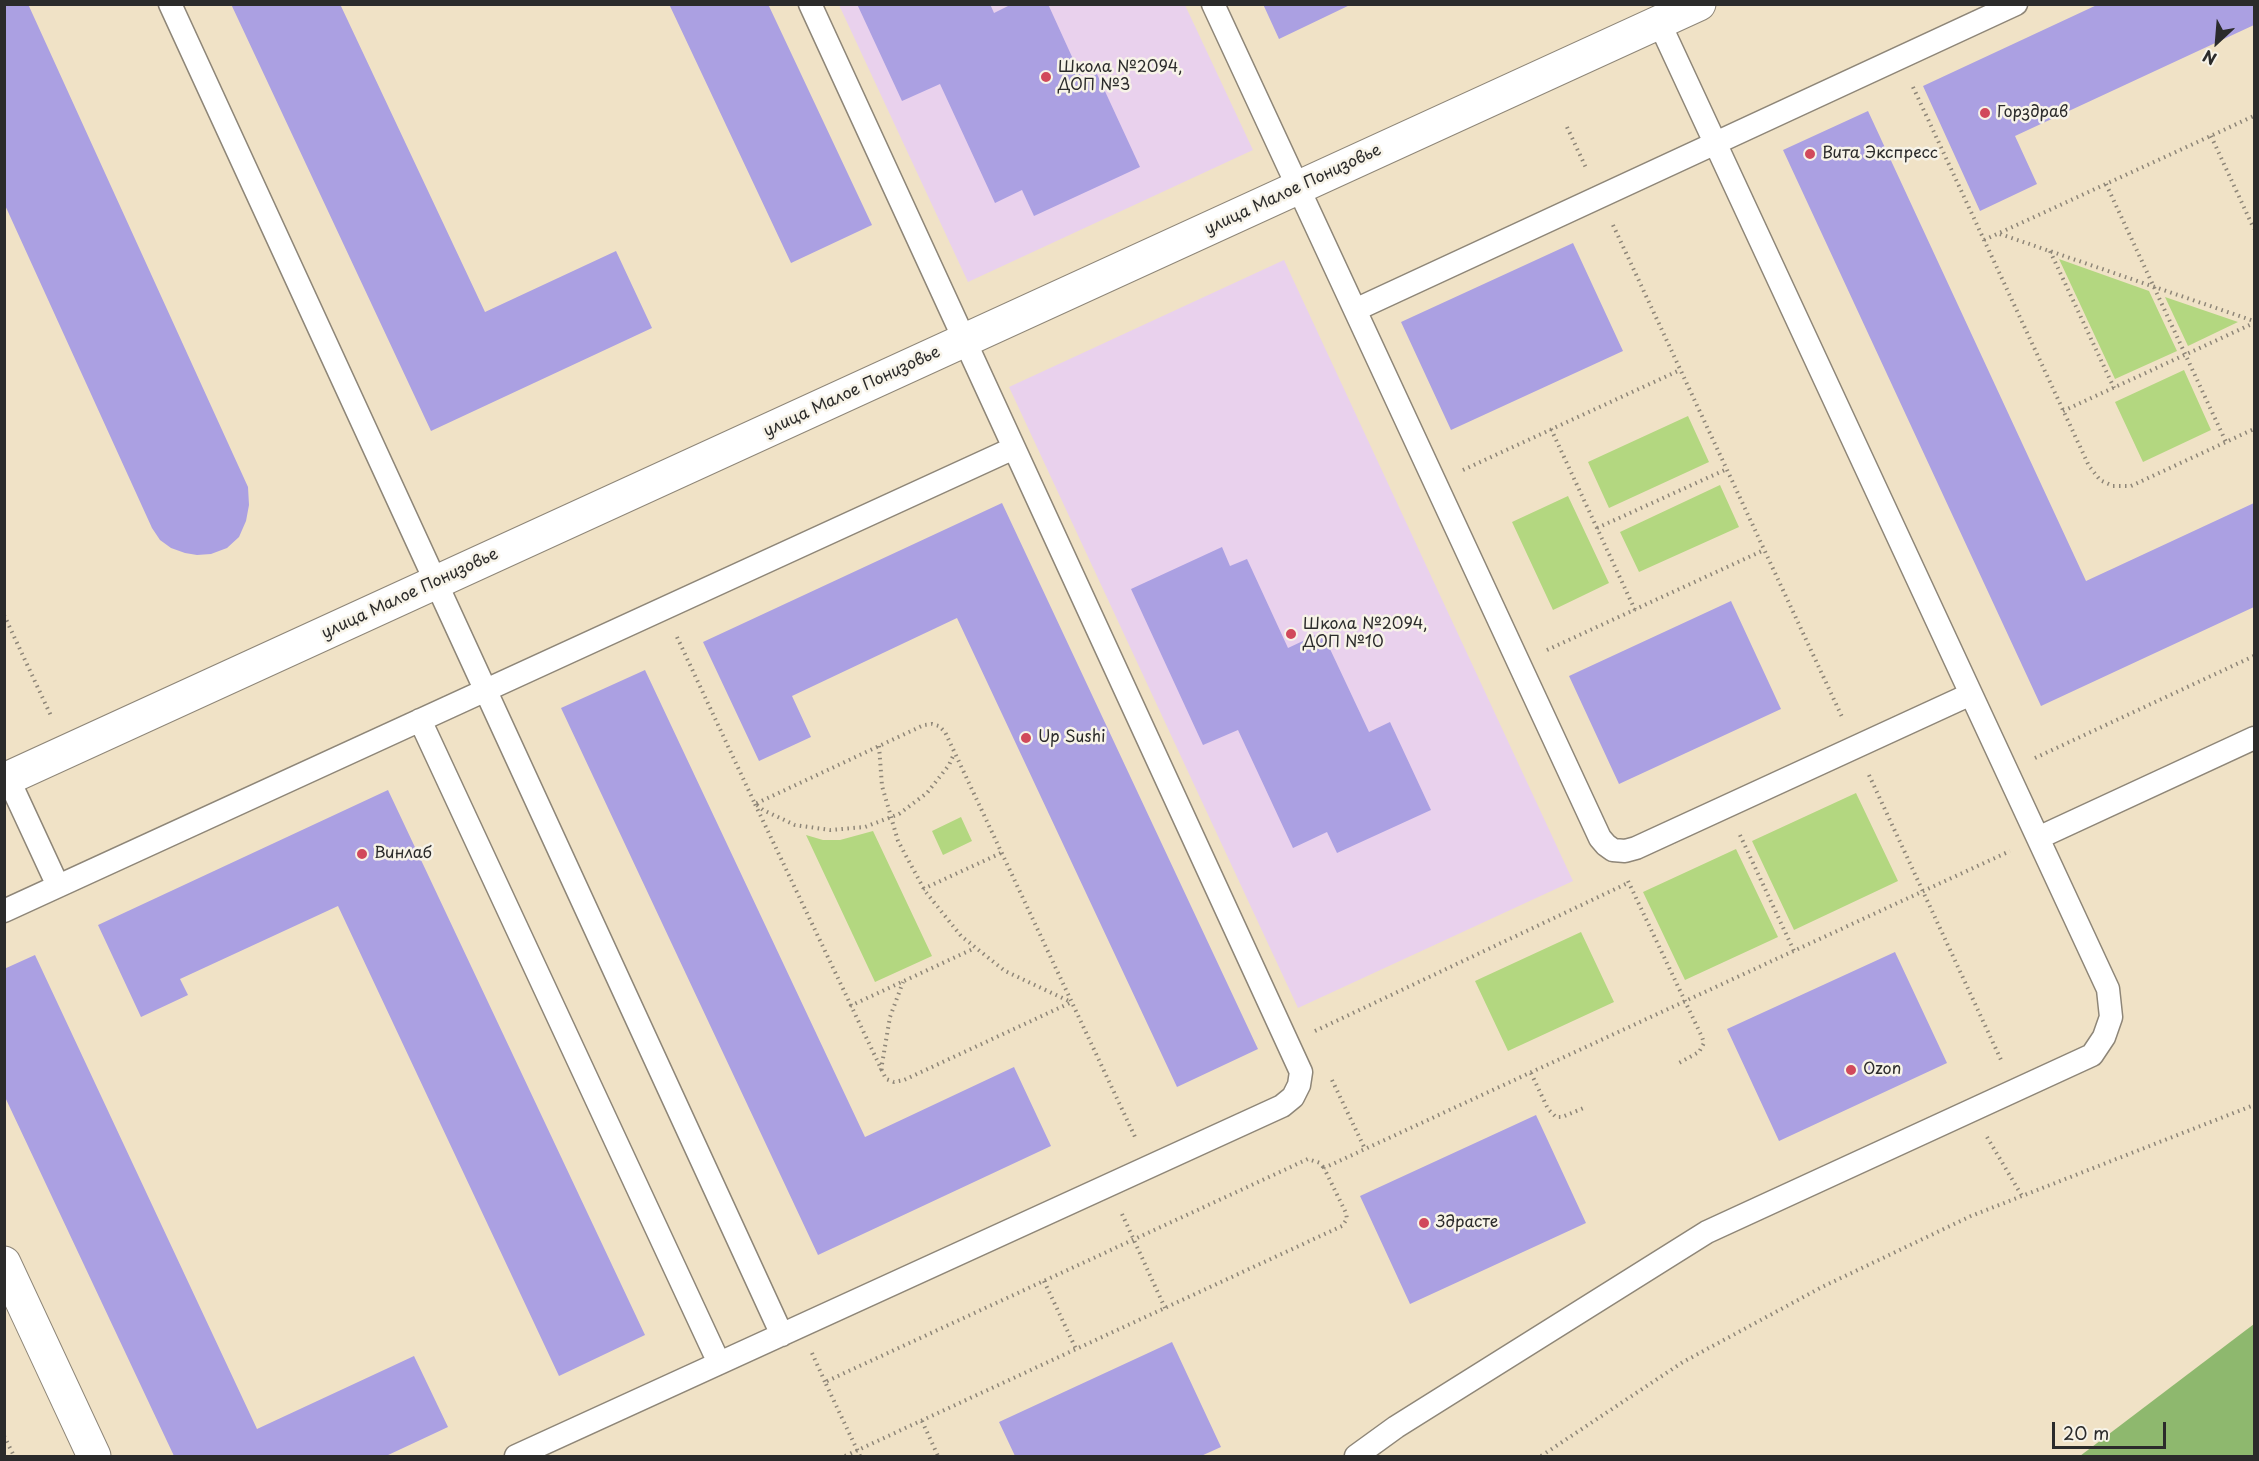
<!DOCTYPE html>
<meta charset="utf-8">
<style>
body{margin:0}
#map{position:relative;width:2259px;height:1461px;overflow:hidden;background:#f0e2c6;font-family:"Playpen Sans",sans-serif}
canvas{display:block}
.frame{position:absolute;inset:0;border:6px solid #2b2b2b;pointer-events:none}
.north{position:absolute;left:2187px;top:12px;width:60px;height:60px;-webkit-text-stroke:4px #f7f3e8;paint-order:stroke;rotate:206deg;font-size:16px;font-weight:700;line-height:24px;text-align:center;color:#2b2b2b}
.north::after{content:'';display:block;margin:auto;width:21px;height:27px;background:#2b2b2b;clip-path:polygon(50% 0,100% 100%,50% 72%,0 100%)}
.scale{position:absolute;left:2052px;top:1422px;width:114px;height:27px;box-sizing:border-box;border:3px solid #2b2b2b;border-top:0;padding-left:8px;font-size:18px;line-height:21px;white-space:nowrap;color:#2b2b2b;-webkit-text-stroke:4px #f7f3e8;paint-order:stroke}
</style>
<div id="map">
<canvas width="2259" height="1461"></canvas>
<div class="frame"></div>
<div class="north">N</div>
<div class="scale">20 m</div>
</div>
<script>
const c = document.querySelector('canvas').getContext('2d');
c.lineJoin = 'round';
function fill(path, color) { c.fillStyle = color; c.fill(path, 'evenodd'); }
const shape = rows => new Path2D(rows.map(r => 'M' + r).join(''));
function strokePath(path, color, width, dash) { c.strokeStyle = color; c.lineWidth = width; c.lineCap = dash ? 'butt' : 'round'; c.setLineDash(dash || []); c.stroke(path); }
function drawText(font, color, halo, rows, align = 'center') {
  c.font = font + ' "Playpen Sans",sans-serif'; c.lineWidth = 5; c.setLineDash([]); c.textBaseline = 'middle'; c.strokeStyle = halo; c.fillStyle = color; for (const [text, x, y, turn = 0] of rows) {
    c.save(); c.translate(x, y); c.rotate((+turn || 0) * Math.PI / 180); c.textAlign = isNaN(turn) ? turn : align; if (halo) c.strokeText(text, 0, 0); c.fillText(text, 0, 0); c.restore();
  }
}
fill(shape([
 [839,5,1185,5,1253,150,968,282],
 [1284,260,1573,881,1298,1008,1009,387]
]), '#e9d1ed');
fill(shape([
 [2059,259,2149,291,2177,351,2115,379],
 [2165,297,2238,322,2188,346],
 [2184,370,2211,430,2143,462,2115,402],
 [1688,416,1709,462,1609,508,1588,462],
 [1720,485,1739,527,1639,572,1620,532],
 [1568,496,1609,583,1553,610,1512,522],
 [1856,793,1898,881,1794,930,1752,841],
 [961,817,972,841,943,855,932,831],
 [873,831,932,956,875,982,806,835,823,840,840,840],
 [1736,849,1778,937,1685,980,1643,892],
 [1581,932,1614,1002,1508,1051,1475,981]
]), '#b3d780');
fill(shape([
 [2254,1324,2254,1456,2080,1456]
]), '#8eb86e');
fill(shape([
 [4,4,28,4,248,487,249,505,246,521,239,537,227,548,211,554,197,555,185,553,171,548,160,540,152,528,4,203],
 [231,4,340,4,485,312,616,251,652,328,431,431],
 [669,4,768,4,872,225,791,263],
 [857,4,990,4,994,13,1012,4,1048,4,1083,81,1097,74,1140,167,1034,216,1022,190,995,203,940,84,902,101],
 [1263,4,1352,4,1279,39],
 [2099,4,2254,4,2254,25,2015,136,2037,184,1980,211,1923,86],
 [1868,111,2086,581,2254,503,2254,607,2041,706,1783,150],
 [1573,243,1623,351,1451,430,1401,322],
 [1002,503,1258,1049,1177,1087,957,618,792,696,811,737,759,761,703,642],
 [1222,547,1230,566,1247,559,1288,648,1322,632,1369,732,1390,722,1431,810,1337,853,1327,832,1293,848,1238,730,1203,745,1131,589],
 [1731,601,1781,709,1619,784,1569,676],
 [645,670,865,1137,1014,1067,1051,1146,818,1255,561,708],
 [388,790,645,1335,559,1376,338,906,180,979,188,995,141,1017,98,925],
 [1895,952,1947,1063,1779,1141,1727,1029],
 [35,955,257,1429,414,1356,448,1427,386,1456,174,1456,4,1095,4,969],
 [1536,1115,1586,1223,1410,1304,1360,1196],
 [1172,1342,1221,1447,1201,1456,1015,1456,999,1422]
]), '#aba0e2');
const lane = shape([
 [170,4,782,1335],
 [1213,4,1600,838,1606,845,1613,850,1625,851,1636,848,1971,694],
 [1355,310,2016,4],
 [420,720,719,1363],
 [8,778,58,886],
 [2038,838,2254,738],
 [4,911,1014,448],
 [516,1456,1282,1106,1293,1097,1299,1085,1301,1072,810,4],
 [1356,1456,1396,1427,1707,1232,2092,1055,2104,1037,2111,1017,2108,989,1659,22]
]);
const street = shape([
 [4,780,1699,4],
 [4,1263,94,1456]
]);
strokePath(lane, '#8e8678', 25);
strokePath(street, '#8e8678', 35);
strokePath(shape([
 [1913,87,2089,466,2100,480,2113,486,2131,486,2254,429],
 [1567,127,1587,170],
 [2211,136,2254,229],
 [2106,184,2226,442],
 [1613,225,1843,719],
 [2000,234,2254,321],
 [1984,240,2254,116],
 [2050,251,2114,388],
 [2063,411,2254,323],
 [1551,429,1635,610],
 [1463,470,1680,370],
 [1597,528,1727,469],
 [4,615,52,718],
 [677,637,755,804,924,725,932,724,939,726,945,732,1136,1139],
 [1547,650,1764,550],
 [879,746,882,786,898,841,925,891,961,936,1005,971,1071,1002],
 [2035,758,2254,656],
 [1869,775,2002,1062],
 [755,804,886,1079,894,1082,904,1080,1072,1002],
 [757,805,763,810,795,825,830,830,865,827,899,814,927,793,949,765,954,754],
 [1740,835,1794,951],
 [1628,881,1702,1037,1704,1043,1699,1052,1679,1063],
 [923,889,1001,853],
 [850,1006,975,948],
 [1315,1031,1628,883],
 [881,1070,890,1017,903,982],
 [1531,1073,1548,1109,1556,1117,1562,1117,1586,1107],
 [1332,1080,1365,1149],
 [1987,1137,2022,1196],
 [1122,1214,1165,1308],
 [1044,1281,1076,1349],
 [812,1353,825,1382],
 [922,1421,938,1456],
 [4,1436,14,1456],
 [845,1456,1342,1226,1347,1219,1346,1213,1324,1168,2010,851],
 [860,1456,825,1382,1308,1159,1320,1163,1324,1168],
 [1541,1456,1683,1362,1822,1287,1971,1216,2254,1105]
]), '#8e8678', 4, [1.5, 4.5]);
strokePath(lane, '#fff', 22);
strokePath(street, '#fff', 33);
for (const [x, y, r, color] of [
 [1046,77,6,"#d1495b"],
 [1985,113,6,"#d1495b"],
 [1810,154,6,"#d1495b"],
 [1291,634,6,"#d1495b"],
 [1026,738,6,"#d1495b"],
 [362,854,6,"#d1495b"],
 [1851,1070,6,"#d1495b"],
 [1424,1223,6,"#d1495b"]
]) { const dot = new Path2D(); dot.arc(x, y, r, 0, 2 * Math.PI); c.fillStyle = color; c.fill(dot); strokePath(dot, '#f7f3e8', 2); }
drawText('16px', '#2b2b2b', '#f7f3e8', [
 ["Школа №2094,",1058,68],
 ["ДОП №3",1058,86],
 ["Горздрав",1997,113],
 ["Вита Экспресс",1822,154],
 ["Школа №2094,",1303,625],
 ["ДОП №10",1303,643],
 ["Up Sushi",1038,738],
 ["Винлаб",374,854],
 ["Ozon",1863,1070],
 ["Здрасте",1436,1223]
], 'left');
drawText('16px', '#2b2b2b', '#f7f3e8', [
 ["улица Малое Понизовье",1293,190,-25],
 ["улица Малое Понизовье",852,392,-25],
 ["улица Малое Понизовье",410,594,-25]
]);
</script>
